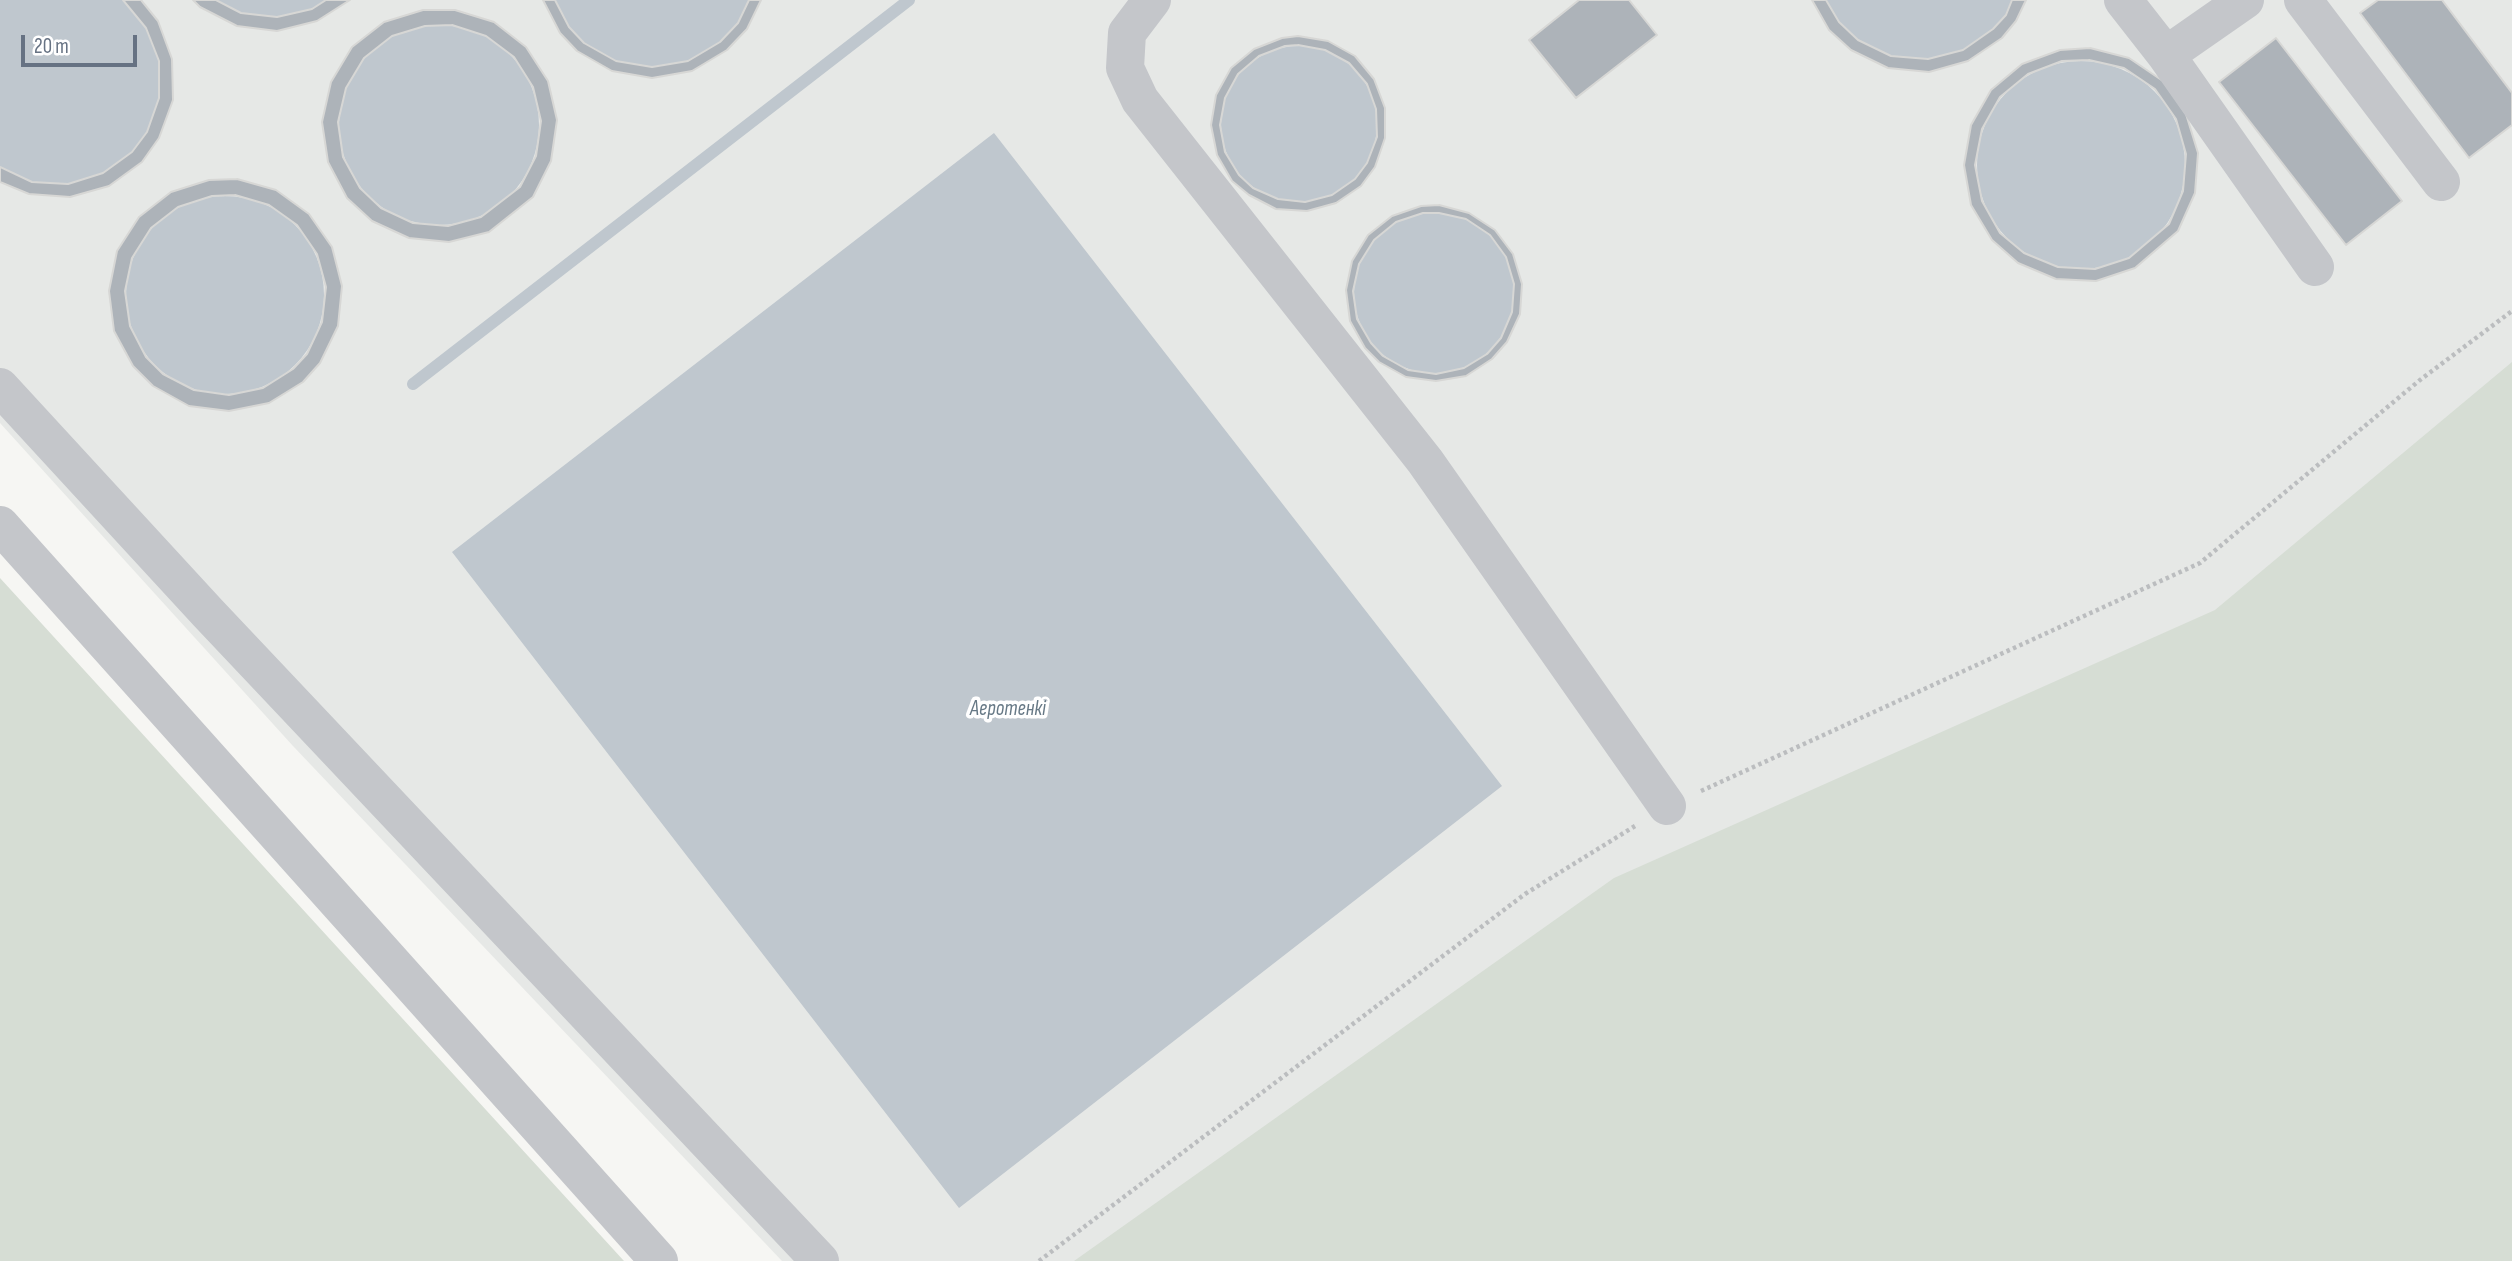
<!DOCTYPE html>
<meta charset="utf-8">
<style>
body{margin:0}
#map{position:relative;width:2512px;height:1261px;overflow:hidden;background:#f6f6f3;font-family:"Sofia Sans Condensed",sans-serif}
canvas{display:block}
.scale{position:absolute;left:21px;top:35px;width:116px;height:32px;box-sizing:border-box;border:4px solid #667283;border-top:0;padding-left:9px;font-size:21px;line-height:24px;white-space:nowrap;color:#667283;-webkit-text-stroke:5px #fff;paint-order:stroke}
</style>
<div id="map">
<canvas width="2512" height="1261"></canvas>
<div class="scale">20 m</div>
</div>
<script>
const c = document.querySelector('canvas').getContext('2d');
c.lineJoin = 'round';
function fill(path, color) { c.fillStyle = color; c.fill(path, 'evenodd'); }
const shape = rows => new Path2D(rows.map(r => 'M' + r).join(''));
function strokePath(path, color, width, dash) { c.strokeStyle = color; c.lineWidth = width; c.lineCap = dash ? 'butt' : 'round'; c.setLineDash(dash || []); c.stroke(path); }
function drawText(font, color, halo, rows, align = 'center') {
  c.font = font + ' "Sofia Sans Condensed",sans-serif'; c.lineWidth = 7; c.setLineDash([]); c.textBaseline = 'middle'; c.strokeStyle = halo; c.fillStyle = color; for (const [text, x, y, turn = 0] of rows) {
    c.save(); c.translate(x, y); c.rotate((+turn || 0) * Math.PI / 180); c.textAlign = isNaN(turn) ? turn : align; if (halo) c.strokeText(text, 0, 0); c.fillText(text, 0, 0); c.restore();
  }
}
fill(shape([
 [0,0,2512,0,2512,1261,782,1261,293,746,0,423]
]), '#e6e8e6');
fill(shape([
 [2512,362,2512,1261,1074,1261,1614,878,2215,610],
 [0,578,624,1261,0,1261]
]), '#d6ddd4');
fill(shape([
 [0,0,123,0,146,28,159,61,159,98,147,132,132,152,103,173,68,184,32,182,0,167],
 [216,0,326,0,312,9,277,17,241,13],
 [555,0,749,0,738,23,720,42,688,61,652,67,616,61,584,43,569,27],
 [1826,0,2012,0,2006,15,1993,29,1963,50,1928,59,1891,56,1858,40,1839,22],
 '339 125a100 100 0 1 1 200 0a100 100 0 1 1-200 0Z',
 '1221 124a78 78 0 1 1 156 0a78 78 0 1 1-156 0Z',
 '1977 165a104 104 0 1 1 208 0a104 104 0 1 1-208 0Z',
 [994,133,1502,786,959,1208,452,552],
 '126 295a99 99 0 1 1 198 0a99 99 0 1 1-198 0Z',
 '1354 293a80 80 0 1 1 160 0a80 80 0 1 1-160 0Z'
]), '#bfc7ce');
strokePath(shape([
 [413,384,909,0]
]), '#bfc7ce', 12);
const building = shape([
 [123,0,141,0,158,21,172,59,173,100,159,138,142,162,109,186,70,197,29,194,0,182,0,167,32,182,68,184,103,173,132,152,147,132,159,98,159,61,146,28,123,0],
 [193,0,216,0,241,13,277,17,312,9,326,0,350,0,317,21,277,31,237,26,200,7,193,0],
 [543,0,555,0,569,27,584,43,616,61,652,67,688,61,720,42,738,23,749,0,761,0,747,29,727,50,692,71,652,78,612,71,577,51,560,33,543,0],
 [1579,0,1629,0,1657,35,1576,98,1529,40,1579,0],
 [1812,0,1826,0,1839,22,1858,40,1891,56,1928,59,1963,50,1993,29,2006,15,2012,0,2026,0,2016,21,2002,38,1968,61,1929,72,1888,68,1851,50,1829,30,1812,0],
 [2378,0,2442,0,2512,93,2512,125,2469,158,2360,13,2378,0],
 [423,10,455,10,494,22,526,47,548,81,557,120,551,161,533,197,489,232,449,242,409,238,372,221,347,198,328,162,322,122,331,82,352,47,384,22,423,10],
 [452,25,486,36,514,57,533,87,541,121,536,156,520,187,481,217,448,226,413,223,381,208,360,188,343,157,338,122,346,88,364,58,392,36,425,26,452,25],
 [1298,36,1328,41,1355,56,1374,79,1385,108,1385,138,1375,167,1361,186,1336,203,1307,211,1276,209,1249,195,1232,181,1217,155,1211,125,1216,95,1231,68,1254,49,1282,38,1298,36],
 [1298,45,1325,50,1349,63,1367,84,1376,109,1377,137,1367,163,1355,179,1332,195,1305,202,1278,199,1253,188,1239,175,1225,152,1220,125,1225,98,1238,74,1259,56,1285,46,1298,45],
 [2276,38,2402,201,2346,245,2219,82,2276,38],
 [2090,48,2129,58,2163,81,2186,114,2198,153,2195,193,2178,231,2135,268,2096,281,2056,279,2018,263,1992,240,1971,205,1964,165,1971,125,1991,90,2022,64,2060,50,2090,48],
 [2089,60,2124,68,2155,89,2176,119,2186,154,2183,191,2169,224,2129,258,2095,269,2058,267,2024,253,2000,233,1982,201,1975,165,1982,129,2000,97,2028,74,2062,61,2089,60],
 [237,179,276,190,309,214,332,247,342,286,338,326,320,363,303,382,269,403,229,411,189,406,153,386,133,366,114,331,109,291,117,251,139,217,171,192,209,180,237,179],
 [235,195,269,205,297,225,317,254,326,287,322,322,307,354,293,369,263,388,229,395,194,390,163,374,146,357,130,326,125,291,132,258,151,228,178,207,212,196,235,195],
 [1439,205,1469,213,1495,230,1513,254,1522,284,1520,314,1507,342,1492,359,1466,376,1436,381,1406,377,1379,362,1365,348,1350,321,1346,290,1352,261,1368,235,1392,216,1421,206,1439,205],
 [1423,213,1439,213,1466,219,1490,235,1506,257,1514,284,1512,312,1501,338,1487,354,1464,368,1436,374,1408,370,1383,356,1371,343,1357,319,1353,291,1359,264,1374,240,1396,222,1423,213]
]);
fill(building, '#adb3b9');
strokePath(building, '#d7d7d5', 2);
strokePath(shape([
 [1701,791,2200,563,2420,380,2512,311],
 [1039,1261,1525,894,1635,826]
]), '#bbbdbf', 4.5, [3.5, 3.5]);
strokePath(shape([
 [1152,0,1127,33,1125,68,1140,100,1425,461,1667,806],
 [2123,0,2166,55,2315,267],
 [2303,0,2441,182],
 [2166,55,2245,0],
 [0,387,208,613,820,1261],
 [0,525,659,1261]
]), '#c4c6ca', 38);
drawText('italic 21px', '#677986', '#fff', [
 ["Аеротенкі",1008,710]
]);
</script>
